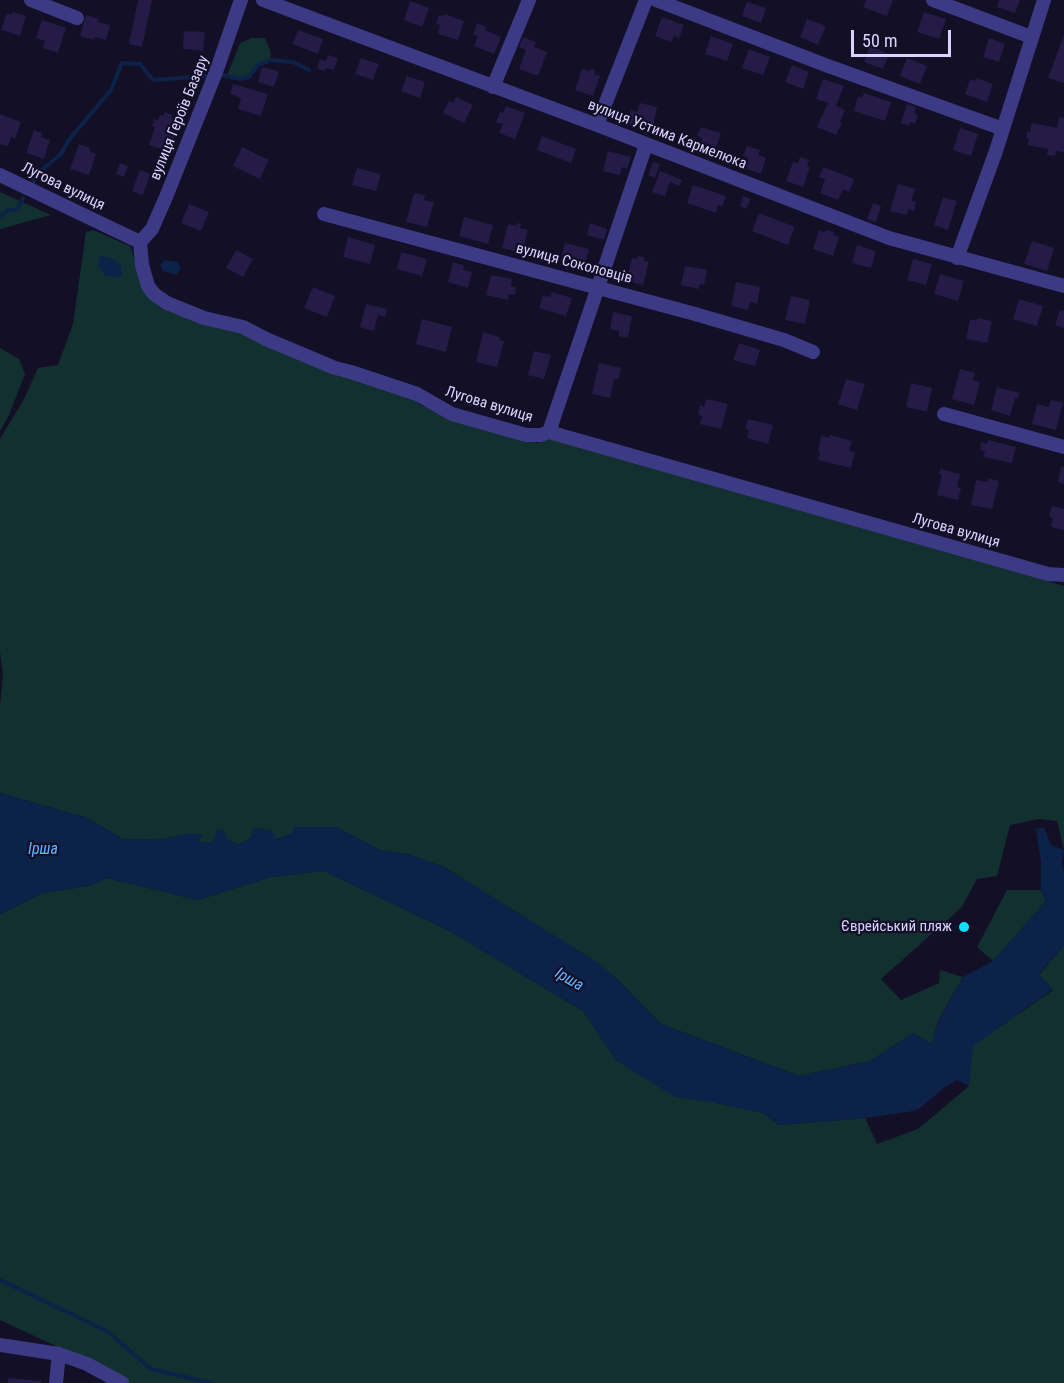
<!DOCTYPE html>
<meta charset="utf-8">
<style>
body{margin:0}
#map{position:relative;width:1064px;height:1383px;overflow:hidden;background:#130f26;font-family:"Roboto Condensed",sans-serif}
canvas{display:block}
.scale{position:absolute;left:851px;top:30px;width:100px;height:27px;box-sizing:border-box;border:3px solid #d9d4ff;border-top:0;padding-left:8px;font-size:18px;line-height:21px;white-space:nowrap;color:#d9d4ff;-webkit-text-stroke:4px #130f26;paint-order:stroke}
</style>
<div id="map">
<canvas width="1064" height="1383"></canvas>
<div class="scale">50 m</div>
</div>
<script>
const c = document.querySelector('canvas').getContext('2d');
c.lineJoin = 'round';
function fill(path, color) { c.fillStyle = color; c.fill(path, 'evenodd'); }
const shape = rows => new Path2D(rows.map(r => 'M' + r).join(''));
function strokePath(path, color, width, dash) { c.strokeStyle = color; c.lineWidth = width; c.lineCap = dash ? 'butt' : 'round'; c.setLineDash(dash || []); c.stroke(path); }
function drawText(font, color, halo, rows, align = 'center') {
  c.font = font + ' "Roboto Condensed",sans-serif'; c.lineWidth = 4.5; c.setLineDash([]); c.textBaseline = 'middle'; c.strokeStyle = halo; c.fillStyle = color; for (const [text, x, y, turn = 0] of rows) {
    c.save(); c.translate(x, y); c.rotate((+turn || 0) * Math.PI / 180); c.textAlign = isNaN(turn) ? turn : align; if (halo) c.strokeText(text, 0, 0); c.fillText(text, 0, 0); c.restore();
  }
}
fill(shape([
 [252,38,265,38,270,50,271,60,258,65,249,77,240,79,227,76,240,43],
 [0,192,51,215,0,229],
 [93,230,130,246,147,295,238,331,338,376,373,381,411,396,420,405,515,438,537,443,562,436,1064,586,1064,850,1057,821,1039,819,1010,825,997,876,977,879,962,907,881,979,901,1000,939,983,940,970,963,977,938,1021,932,1044,913,1033,870,1061,799,1076,661,1024,616,978,596,962,444,867,407,854,380,850,336,827,291,834,275,840,272,831,254,828,251,838,238,845,225,838,224,829,213,842,197,842,203,834,187,834,157,840,123,839,87,818,0,793,0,707,3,675,0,652,0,439,24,399,38,368,58,365,73,324,86,232],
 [0,348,19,359,25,374,9,415,0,431],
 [324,871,450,931,583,1011,617,1061,639,1074,717,1103,763,1113,779,1125,865,1118,877,1144,918,1129,969,1086,972,1046,1053,990,1039,975,1064,945,1064,1383,125,1383,60,1348,0,1320,0,914,43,893,88,886,107,878,198,900,270,877],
 [1007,890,1041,890,1046,901,993,961,977,947]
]), '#12302f');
fill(shape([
 [100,256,108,257,115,260,121,266,122,275,118,277,105,276,103,271,98,266],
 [165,260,178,262,181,268,176,275,163,271,160,265],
 [0,793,87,818,123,839,157,840,187,834,203,834,198,842,213,842,217,830,224,829,226,838,238,845,251,838,253,828,272,831,276,840,291,834,294,827,336,827,380,850,407,854,444,867,597,962,616,978,661,1024,799,1076,870,1061,913,1033,932,1044,938,1022,963,977,993,961,1046,901,1041,890,1041,862,1036,829,1044,827,1051,845,1064,850,1062,863,1064,873,1064,945,1039,974,1053,989,973,1046,969,1086,957,1080,945,1087,920,1108,914,1111,865,1118,779,1125,763,1113,717,1103,675,1097,617,1061,583,1011,450,931,324,871,270,877,198,900,107,878,88,886,43,893,0,914]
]), '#0c2248');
strokePath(shape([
 [223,75,240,79,249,77,258,65,271,60,293,62,309,70],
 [33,183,38,173,61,154,68,141,111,90,122,63,140,64,153,80,206,76],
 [0,217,8,210,17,210,23,198],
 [0,1280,107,1331,151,1369,211,1383]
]), '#0c2248', 4);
fill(shape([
 [138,0,152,0,142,47,129,44],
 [866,0,893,0,887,16,863,7],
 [999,0,1020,0,1015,13,997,7],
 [410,1,429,8,422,27,404,20],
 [747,2,766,8,761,23,742,16],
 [13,12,26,16,20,36,1,30,7,13,11,15],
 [924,12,946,19,939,39,917,32],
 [444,14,464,21,458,40,438,34,440,25,436,24,439,15,443,16],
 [86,15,99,19,98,22,110,25,106,40,95,37,94,40,80,36],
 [662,17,684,25,679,38,674,36,671,42,655,36],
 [807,19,826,26,818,45,800,37],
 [42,20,66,28,58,53,43,48,45,41,36,38],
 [477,23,486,27,485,30,501,37,494,54,474,46,478,36,473,35],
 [298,30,323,39,318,54,293,44],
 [184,31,205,32,203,51,183,49],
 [1064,35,1064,83,1048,78],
 [711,36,733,44,727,61,705,54],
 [523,37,536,42,534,47,547,52,538,76,519,69,526,50,519,47],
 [989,38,1005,44,999,62,983,57],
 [870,46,889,54,883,69,864,62],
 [749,49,770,57,763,75,742,68],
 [328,55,338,58,334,70,326,68,325,71,317,69,320,59,326,61],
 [361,58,379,64,373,80,355,74],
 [907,58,927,66,920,84,900,76],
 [792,65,809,72,803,89,785,82],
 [262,67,279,71,274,87,258,82],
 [582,69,589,71,590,69,595,70,594,74,600,76,593,96,575,90],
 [407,76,425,82,420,98,401,91],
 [977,78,993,84,987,102,965,94,970,79,976,81],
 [823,79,844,86,836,106,845,110,840,122,842,123,836,135,817,127,828,103,816,99],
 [233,84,268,94,261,116,238,109,241,98,230,94],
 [864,93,891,102,885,121,854,111,858,96,862,98],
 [456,97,473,105,464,123,443,113,449,101,453,103],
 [640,103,657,107,652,130,627,124,631,110,637,112],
 [907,104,916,107,914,113,918,115,915,124,910,122,909,126,901,123],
 [506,106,525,113,515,139,499,133,503,124,496,122,500,112,503,113],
 [612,108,626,113,622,123,608,118],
 [165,112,172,115,171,118,181,122,169,152,149,145,155,127,152,126,154,119,158,120,160,115,163,116],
 [0,114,21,122,15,139,11,137,8,146,0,144],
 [1059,117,1064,118,1064,152,1056,151,1055,156,1047,155,1048,149,1028,145,1029,139,1026,138,1027,132,1030,132,1032,123,1057,128],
 [701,127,721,133,715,151,700,145,702,138,697,136],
 [960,128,978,134,971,156,953,150],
 [34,130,42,133,41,137,50,140,44,159,26,153],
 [542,136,576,149,571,163,537,150],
 [79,144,90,148,89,151,96,154,89,175,70,169],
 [747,146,760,150,758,155,766,158,761,174,744,168,748,158,743,156],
 [242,147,269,160,260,179,233,166],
 [608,151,631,157,627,169,622,167,620,175,603,171],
 [800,157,809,160,807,166,810,167,803,187,786,181,793,162,798,163],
 [653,162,660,164,655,178,648,175],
 [120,163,128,166,124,177,116,174],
 [823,167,854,179,849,192,843,189,838,200,820,193,825,179,819,177],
 [357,168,381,174,376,191,352,185],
 [140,170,150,174,143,195,132,191],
 [660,171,682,180,679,186,670,182,665,196,652,192],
 [898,184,915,189,911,201,916,202,914,211,908,209,907,215,890,211],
 [693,185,726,196,722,207,718,205,716,213,687,203],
 [414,193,425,195,424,200,434,202,427,227,406,222],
 [743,196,751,199,746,209,740,206],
 [943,197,957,201,948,230,934,225],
 [873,203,881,206,876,222,867,219],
 [189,204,209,212,201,231,181,223],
 [759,213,795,227,788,245,752,231],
 [464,217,493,225,488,244,459,236],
 [517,223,521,224,520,228,528,230,522,253,502,248,508,224,516,226],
 [590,223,607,229,604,240,587,235],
 [819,230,825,233,826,230,834,232,833,235,839,237,833,256,813,249],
 [348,237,375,245,370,264,343,257],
 [1032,241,1054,248,1047,271,1024,264],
 [565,243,589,249,584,268,560,262],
 [857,245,876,251,871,268,852,263],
 [236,250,253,259,243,277,226,268],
 [401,252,427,259,422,276,397,269],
 [638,256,644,257,644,261,649,262,643,285,626,281,632,258,637,259],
 [913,259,932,264,926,285,907,280],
 [453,262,464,265,463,270,472,272,468,288,448,282],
 [685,266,707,270,704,285,700,284,699,289,681,285],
 [940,274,964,281,958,301,934,294],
 [491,275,512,279,511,286,516,288,515,295,509,294,508,300,486,295],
 [736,282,760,287,757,304,750,302,748,310,731,306],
 [313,287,335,296,327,317,304,308],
 [552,292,572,298,566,316,539,308,543,295,550,297],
 [791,296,810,300,805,324,785,320],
 [1019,299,1043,306,1037,326,1013,319],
 [366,304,387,309,385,317,378,315,374,331,360,327],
 [1060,310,1064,311,1064,328,1055,325],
 [613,312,632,316,628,338,619,336,619,331,610,329],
 [977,318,992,321,987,343,966,339,970,319,977,321],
 [422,319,452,327,446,352,416,344],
 [483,332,500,337,499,340,504,341,497,367,476,362],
 [739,343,760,350,755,366,733,360],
 [534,351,551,355,544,379,528,375],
 [599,363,621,368,618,379,614,379,610,398,592,394],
 [960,369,975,373,973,380,980,382,974,405,952,399],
 [846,379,865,384,857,410,838,404],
 [911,383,932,388,927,412,906,407],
 [997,387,1019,393,1018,399,1015,398,1010,416,991,410],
 [706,399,728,404,721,429,700,424,702,416,698,415,700,405,704,407],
 [1051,400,1063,403,1056,430,1032,424,1037,404,1049,407],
 [748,419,773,425,768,444,747,438,749,430,745,429],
 [829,435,852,441,849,451,855,452,851,468,818,460,820,452,818,451,821,436,829,438],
 [988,440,1016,447,1012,463,983,457,985,451,980,450,981,442,987,444],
 [1061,467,1064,467,1064,484,1058,482],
 [940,469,960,474,957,487,961,488,958,500,937,495,942,475,939,474],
 [988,478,999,481,992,509,971,505,976,480,988,482],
 [1052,506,1064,509,1064,530,1051,527,1053,518,1049,517],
 [8,1378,41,1381,41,1383,8,1383]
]), '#241b47');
strokePath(shape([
 [31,0,77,18],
 [263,0,597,125,889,238,1064,286],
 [656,0,828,66,1003,129],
 [933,0,1031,37],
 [493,87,529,0],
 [597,125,646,0],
 [0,175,140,242,142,265,148,286,154,294,167,303,204,318,243,327,266,339,335,368,351,372,417,394,452,414,526,435,541,435,549,432,1048,574,1064,575],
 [324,214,695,314,784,340,813,352],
 [140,242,152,229,166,197,216,72,241,0],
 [957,258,996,151,1044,0],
 [944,414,1064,447],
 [549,432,646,145],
 [0,1345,59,1354,87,1364,122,1383],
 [56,1383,59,1354]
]), '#3d3a85', 14);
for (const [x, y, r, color] of [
 [964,927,6,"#00e5ff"]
]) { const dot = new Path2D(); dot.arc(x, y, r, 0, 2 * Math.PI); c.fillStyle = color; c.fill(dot); strokePath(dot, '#130f26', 2); }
drawText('15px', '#d9d4ff', '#130f26', [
 ["вулиця Героїв Базару",180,118,-68],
 ["вулиця Устима Кармелюка",667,135,21],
 ["Лугова вулиця",63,187,26],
 ["вулиця Соколовців",574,264,15],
 ["Лугова вулиця",489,405,17],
 ["Лугова вулиця",956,531,16]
]);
drawText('15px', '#d9d4ff', '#130f26', [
 ["Єврейський пляж",952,927]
], 'right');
drawText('italic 16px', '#62b6ff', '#130f26', [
 ["Ірша",43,850],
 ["Ірша",569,980,30]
]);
</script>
